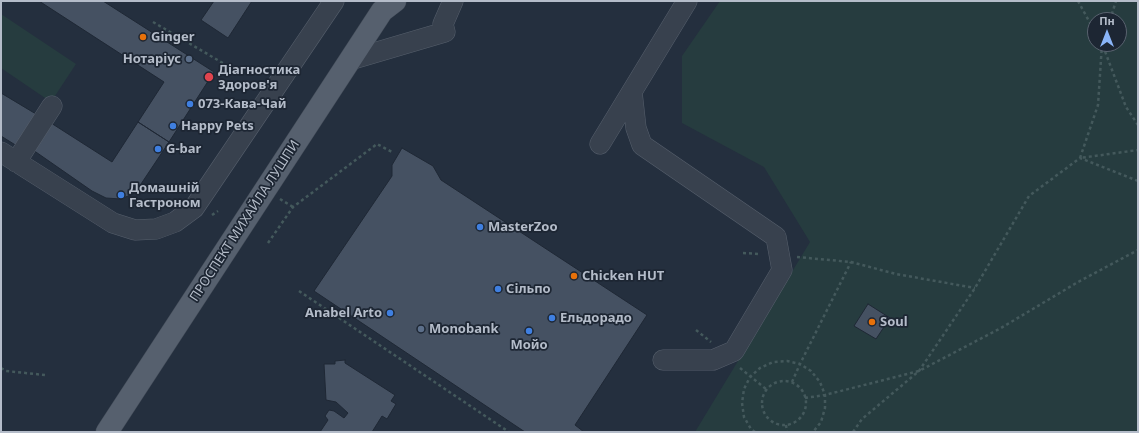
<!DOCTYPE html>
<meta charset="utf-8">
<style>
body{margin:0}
#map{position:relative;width:1139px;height:433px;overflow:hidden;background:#242f3e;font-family:"Noto Sans",sans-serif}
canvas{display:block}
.frame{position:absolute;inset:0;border:2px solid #b4bcc9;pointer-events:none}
.north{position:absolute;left:1087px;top:12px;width:40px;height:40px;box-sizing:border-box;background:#1d2633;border:1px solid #59626f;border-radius:50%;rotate:0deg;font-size:11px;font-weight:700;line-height:16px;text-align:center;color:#b4bcc9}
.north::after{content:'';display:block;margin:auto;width:14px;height:18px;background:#8ab4f8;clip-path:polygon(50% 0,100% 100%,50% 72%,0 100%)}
</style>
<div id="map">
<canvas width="1139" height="433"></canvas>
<div class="frame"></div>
<div class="north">Пн</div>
</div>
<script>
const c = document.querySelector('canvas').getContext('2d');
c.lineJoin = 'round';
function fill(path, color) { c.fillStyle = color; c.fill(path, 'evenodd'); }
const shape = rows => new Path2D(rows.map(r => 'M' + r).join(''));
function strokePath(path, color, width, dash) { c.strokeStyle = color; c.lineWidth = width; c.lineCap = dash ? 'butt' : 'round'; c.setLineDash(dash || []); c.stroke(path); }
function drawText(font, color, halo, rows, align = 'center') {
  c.font = font + ' "Noto Sans",sans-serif'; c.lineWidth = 3.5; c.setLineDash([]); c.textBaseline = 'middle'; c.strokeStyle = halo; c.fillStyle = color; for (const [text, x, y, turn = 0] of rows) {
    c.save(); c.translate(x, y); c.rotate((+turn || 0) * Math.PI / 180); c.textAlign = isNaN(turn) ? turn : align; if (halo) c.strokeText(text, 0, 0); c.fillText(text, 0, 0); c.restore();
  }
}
fill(shape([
 [720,1,1138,1,1138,432,695,432,810,242,764,167,682,123,682,56],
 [1095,20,1119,20,1119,44,1095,44],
 [1,14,76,64,51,102,1,68]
]), '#263c3f');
const building = shape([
 [39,1,103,1,214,72,169,142,138,122,164,82,39,1],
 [214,1,252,1,228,38,201,20,214,1],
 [1,93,36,114,17,146,1,136,1,93],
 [138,122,169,142,135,193,121,199,106,198,92,191,33,150,51,123,112,162,138,122],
 [402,148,433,166,441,180,647,315,575,425,584,432,525,432,314,291,392,176,392,165,402,148],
 [868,304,890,318,876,339,854,326,868,304],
 [345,360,345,363,395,395,391,401,396,404,387,419,382,416,372,432,320,432,328,420,325,416,329,410,334,411,344,418,348,413,336,402,326,400,324,364,335,364,335,361,345,360]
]);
fill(building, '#455162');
strokePath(building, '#1f2835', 1);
const minor = shape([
 [350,60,445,32,443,24,453,1],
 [632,92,636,128,642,145,776,237,782,270,734,351,713,360,663,360],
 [600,144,687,1],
 [1,152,113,223,135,230,156,229,175,222,194,208,334,1],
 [16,162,52,106]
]);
const major = shape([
 [107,432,382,11,395,1]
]);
strokePath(minor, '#565f6c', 21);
strokePath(major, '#414a57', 23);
strokePath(shape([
 [1078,1,1095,32],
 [1110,20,1116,1],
 [153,22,238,72],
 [1102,44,1098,105,1080,158,1138,150],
 [1103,46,1126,107,1138,125],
 [280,199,293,207],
 [212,215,218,211],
 [268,243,293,207,377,144,392,152],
 [743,253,760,254],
 [797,257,851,262,896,274,975,288],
 [299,291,509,432],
 [696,330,711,342],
 [1,368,6,371,45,375],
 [740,368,766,389],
 '762 403a22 22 0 1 1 44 0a22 22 0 1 1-44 0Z',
 [792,382,800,364,851,262],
 [805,398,825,395,919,371,1001,328,1078,282,1138,250],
 [786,425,787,432],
 [755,432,751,429,744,417,742,403,744,389,750,377,760,368,773,362,787,361,800,364,811,371,820,382,825,395,825,408,821,422,813,432],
 [853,432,862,419,919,371,975,288,1029,196,1080,158,1138,181]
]), '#44595c', 2.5, [3, 3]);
strokePath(minor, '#38414e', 20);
strokePath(major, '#56606e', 22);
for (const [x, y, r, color] of [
 [143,37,4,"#e8710a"],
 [189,59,4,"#5c6f8a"],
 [209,77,5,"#e0444e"],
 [190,104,4,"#3f7fe0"],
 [173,126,4,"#3f7fe0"],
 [158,149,4,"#3f7fe0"],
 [121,195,4,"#3f7fe0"],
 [480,227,4,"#3f7fe0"],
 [574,276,4,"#e8710a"],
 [498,289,4,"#3f7fe0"],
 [390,313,4,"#3f7fe0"],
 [552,318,4,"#3f7fe0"],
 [872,322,4,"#e8710a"],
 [421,329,4,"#5c6f8a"],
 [529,331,4,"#3f7fe0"]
]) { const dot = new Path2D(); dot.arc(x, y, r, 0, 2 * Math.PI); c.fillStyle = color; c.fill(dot); strokePath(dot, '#1d2633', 1.5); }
drawText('bold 13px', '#b4bcc9', '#1d2633', [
 ["Ginger",151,37],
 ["Нотаріус",181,59,"right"],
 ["Діагностика",218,70],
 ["Здоров'я",218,85],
 ["073-Кава-Чай",198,104],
 ["Happy Pets",181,126],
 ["G-bar",166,149],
 ["Домашній",129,188],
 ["Гастроном",129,203],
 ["MasterZoo",488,227],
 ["Chicken HUT",582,276],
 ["Сільпо",506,289],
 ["Anabel Arto",382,313,"right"],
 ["Ельдорадо",560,318],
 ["Soul",880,322],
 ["Monobank",429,329],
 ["Мойо",529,345,"center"]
], 'left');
drawText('13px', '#b4bcc9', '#1d2633', [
 ["ПРОСПЕКТ МИХАЙЛА ЛУШПИ",245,221,-57]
]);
</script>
